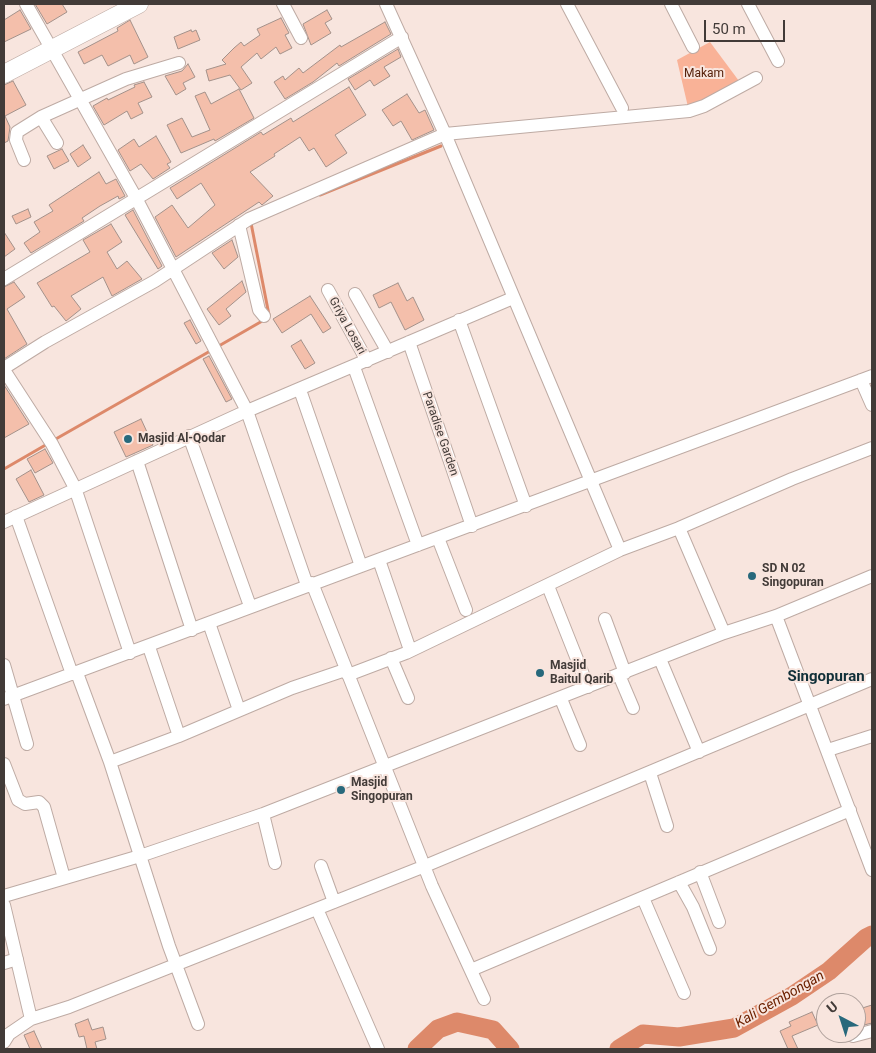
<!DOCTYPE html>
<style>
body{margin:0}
#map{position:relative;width:876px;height:1053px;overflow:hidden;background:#f8e5de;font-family:Roboto,sans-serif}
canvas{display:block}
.frame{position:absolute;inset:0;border:5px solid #423b38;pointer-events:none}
.north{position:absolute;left:816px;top:993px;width:50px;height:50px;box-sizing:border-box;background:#f8e5de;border:1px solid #afa19c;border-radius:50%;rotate:320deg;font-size:14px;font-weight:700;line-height:20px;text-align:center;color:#423b38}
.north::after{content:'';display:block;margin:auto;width:18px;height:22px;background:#28697c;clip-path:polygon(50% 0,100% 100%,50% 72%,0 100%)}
.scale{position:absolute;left:704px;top:20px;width:81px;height:22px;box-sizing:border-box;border:2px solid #423b38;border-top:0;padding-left:6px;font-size:15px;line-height:18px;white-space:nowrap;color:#423b38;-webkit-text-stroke:4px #f8e5de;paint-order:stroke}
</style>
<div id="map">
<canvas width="876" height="1053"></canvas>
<div class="frame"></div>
<div class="north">U</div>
<div class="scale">50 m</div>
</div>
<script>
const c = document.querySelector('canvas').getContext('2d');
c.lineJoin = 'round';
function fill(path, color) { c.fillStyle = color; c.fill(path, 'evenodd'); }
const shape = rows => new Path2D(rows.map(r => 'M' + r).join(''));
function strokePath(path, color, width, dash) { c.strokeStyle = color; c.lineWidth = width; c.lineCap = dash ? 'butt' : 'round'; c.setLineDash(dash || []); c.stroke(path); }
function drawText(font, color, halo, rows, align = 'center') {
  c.font = font + ' Roboto,sans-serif'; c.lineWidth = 4; c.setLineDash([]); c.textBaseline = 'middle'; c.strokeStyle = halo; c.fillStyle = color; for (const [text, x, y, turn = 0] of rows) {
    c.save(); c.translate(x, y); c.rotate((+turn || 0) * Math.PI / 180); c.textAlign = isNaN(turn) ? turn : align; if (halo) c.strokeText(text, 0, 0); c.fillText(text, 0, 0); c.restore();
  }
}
fill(shape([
 [710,42,739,81,688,107,677,60]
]), '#f9b297');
strokePath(shape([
 [320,195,441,146],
 [254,222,251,223,269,315],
 [217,347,264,320],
 [54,440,212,350],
 [4,469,49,443]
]), '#dd896a', 3);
strokePath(shape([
 [417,1049,438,1029,457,1022,493,1030,510,1049],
 [619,1049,643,1034,679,1037,734,1028,792,996,829,971,866,938,872,935]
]), '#dd896a', 19);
const building = shape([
 [35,4,62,4,67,12,47,24,35,4],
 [20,10,31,29,4,42,4,20,20,10],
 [327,10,332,19,325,23,331,33,311,45,303,24,327,10],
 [281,18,289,33,285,35,292,48,280,54,276,47,261,59,257,53,241,67,252,83,241,90,230,75,209,81,206,70,226,64,222,60,234,48,241,42,244,46,260,35,257,29,281,18],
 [130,20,148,57,134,64,130,55,108,66,102,55,84,64,78,52,118,31,117,28,130,20],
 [385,22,391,34,339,66,337,63,313,82,285,99,274,82,283,76,285,80,299,68,303,73,340,45,341,47,385,22],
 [191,30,192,32,196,30,200,40,178,49,174,37,191,30],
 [398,49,401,57,384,67,390,76,374,86,370,80,355,90,348,79,398,49],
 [188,64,195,77,183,83,186,89,176,95,165,76,182,71,188,64],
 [13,81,26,105,5,116,10,127,8,141,4,143,4,85,13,81],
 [144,82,152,97,138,103,143,113,131,119,127,111,104,125,93,106,107,98,108,100,135,87,134,85,144,82],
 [349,87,366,115,335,135,347,153,326,167,314,148,309,151,300,137,274,154,275,156,250,172,273,196,262,205,259,202,176,257,155,217,172,205,188,228,215,205,201,183,177,199,170,188,261,132,263,135,291,118,293,122,349,87],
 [239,89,254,118,215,141,214,139,181,153,167,125,182,118,192,137,210,130,195,96,205,92,211,104,239,89],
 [407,94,419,113,425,110,434,130,412,140,401,121,393,126,382,110,407,94],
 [156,136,171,162,167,164,170,168,153,179,141,164,130,171,118,150,134,139,139,147,156,136],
 [83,145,91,158,78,167,70,154,83,145],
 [62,149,69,161,54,169,47,156,62,149],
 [99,172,106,184,116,179,125,196,119,199,118,196,100,206,82,218,84,221,31,253,24,243,40,232,34,222,53,211,49,205,99,172],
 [28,209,31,217,16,224,12,216,28,209],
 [133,210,162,266,158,269,125,215,133,210],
 [111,224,122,242,107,252,117,269,127,261,142,279,112,296,103,277,71,296,81,309,66,321,54,306,52,307,37,283,90,252,83,240,111,224],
 [4,232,15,249,4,257,4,232],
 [232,240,238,257,224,269,212,253,232,240],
 [242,281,246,292,226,309,231,316,219,325,207,309,242,281],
 [14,282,25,297,7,309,27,344,4,359,4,287,14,282],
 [398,283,407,301,413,297,424,320,405,330,391,302,379,308,373,295,398,283],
 [310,296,331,328,323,333,311,314,282,333,273,319,310,296],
 [190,320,201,341,196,344,184,323,190,320],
 [301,340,315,363,305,369,291,346,301,340],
 [209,356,232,399,226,402,203,359,209,356],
 [4,385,29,424,4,438,4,385],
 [141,419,153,445,126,457,114,432,141,419],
 [45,449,53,463,35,473,27,459,45,449],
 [31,470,44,495,29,502,16,479,31,470],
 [872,1005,872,1023,856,1027,856,1010,872,1005],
 [812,1012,818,1025,792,1036,798,1049,788,1049,780,1031,791,1026,789,1022,812,1012],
 [88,1019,92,1030,103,1027,106,1039,95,1042,97,1049,87,1049,84,1036,79,1037,75,1024,88,1019],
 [34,1031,42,1049,30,1049,24,1035,34,1031]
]);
fill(building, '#f4bfab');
strokePath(building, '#a3918a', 1);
const street = shape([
 [26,4,136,198,247,411,307,585],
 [283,4,301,38],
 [386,4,445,134,620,550],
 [567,4,622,108],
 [671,4,693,47],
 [748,4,778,61],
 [57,143,41,117,126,79,179,63],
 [24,160,16,140,17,132,41,117],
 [239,225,259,310,264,316],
 [4,279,402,37],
 [328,290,367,361],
 [355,294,388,352],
 [459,320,526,506],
 [409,342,472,526],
 [354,367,418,545],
 [4,368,45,342,155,281,249,219,445,134,689,111,704,106,756,78],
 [4,370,52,444,75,488,130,653],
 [861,380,872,405],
 [300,390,361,566],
 [189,436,250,606],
 [137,461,192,630],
 [16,516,72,674],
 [4,522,240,414,513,298],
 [679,528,792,479,872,448],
 [438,538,466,610],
 [379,560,410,650],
 [312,583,432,886,484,999],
 [548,586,588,687],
 [776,616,872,870],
 [605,619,625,673],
 [209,623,239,710],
 [149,647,179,736],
 [391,658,408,698],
 [660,659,699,752],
 [4,665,27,744],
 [77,673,110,762,169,946,198,1024],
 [348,675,406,653,620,550,679,528,724,633],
 [619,675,633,708],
 [4,699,872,376],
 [561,699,580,745],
 [828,750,872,736],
 [110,762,179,736,292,688,345,670],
 [4,764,18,800,25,804,39,802,44,807,64,878],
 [650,773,667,826],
 [263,814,275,863],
 [321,866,334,902],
 [700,872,719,922],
 [679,882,693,907,710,949],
 [4,896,140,856,263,814,724,633,776,616,872,576],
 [643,898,684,993],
 [4,905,31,1019],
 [317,909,378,1049],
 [4,963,17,959],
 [471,970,850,810],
 [853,1036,872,1031],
 [4,1042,9,1034,31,1019,69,1007,425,866,872,679]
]);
const secondary = shape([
 [4,74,139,4]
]);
strokePath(street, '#beaba4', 14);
strokePath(secondary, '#beaba4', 19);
strokePath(street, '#fff', 12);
strokePath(secondary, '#fff', 18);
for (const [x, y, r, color] of [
 [128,439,5,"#28697c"],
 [752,576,5,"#28697c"],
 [540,673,5,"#28697c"],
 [341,790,5,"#28697c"]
]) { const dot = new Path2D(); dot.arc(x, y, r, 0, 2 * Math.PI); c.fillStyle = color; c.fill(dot); strokePath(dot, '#f8e5de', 2); }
drawText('12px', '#57220c', '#f8e5de', [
 ["Makam",704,74]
]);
drawText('12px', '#423b38', '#f8e5de', [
 ["Griya Losari",347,326,61],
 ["Paradise Garden",440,434,71]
]);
drawText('bold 12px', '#423b38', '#f8e5de', [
 ["Masjid Al-Qodar",138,439],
 ["SD N 02",762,569],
 ["Singopuran",762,583],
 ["Masjid",550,666],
 ["Baitul Qarib",550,680],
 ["Masjid",351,783],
 ["Singopuran",351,797]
], 'left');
drawText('italic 14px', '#6c2100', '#f8e5de', [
 ["Kali Gembongan",780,1000,-30]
]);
drawText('bold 15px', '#102f38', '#f8e5de', [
 ["Singopuran",826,677]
]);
</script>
